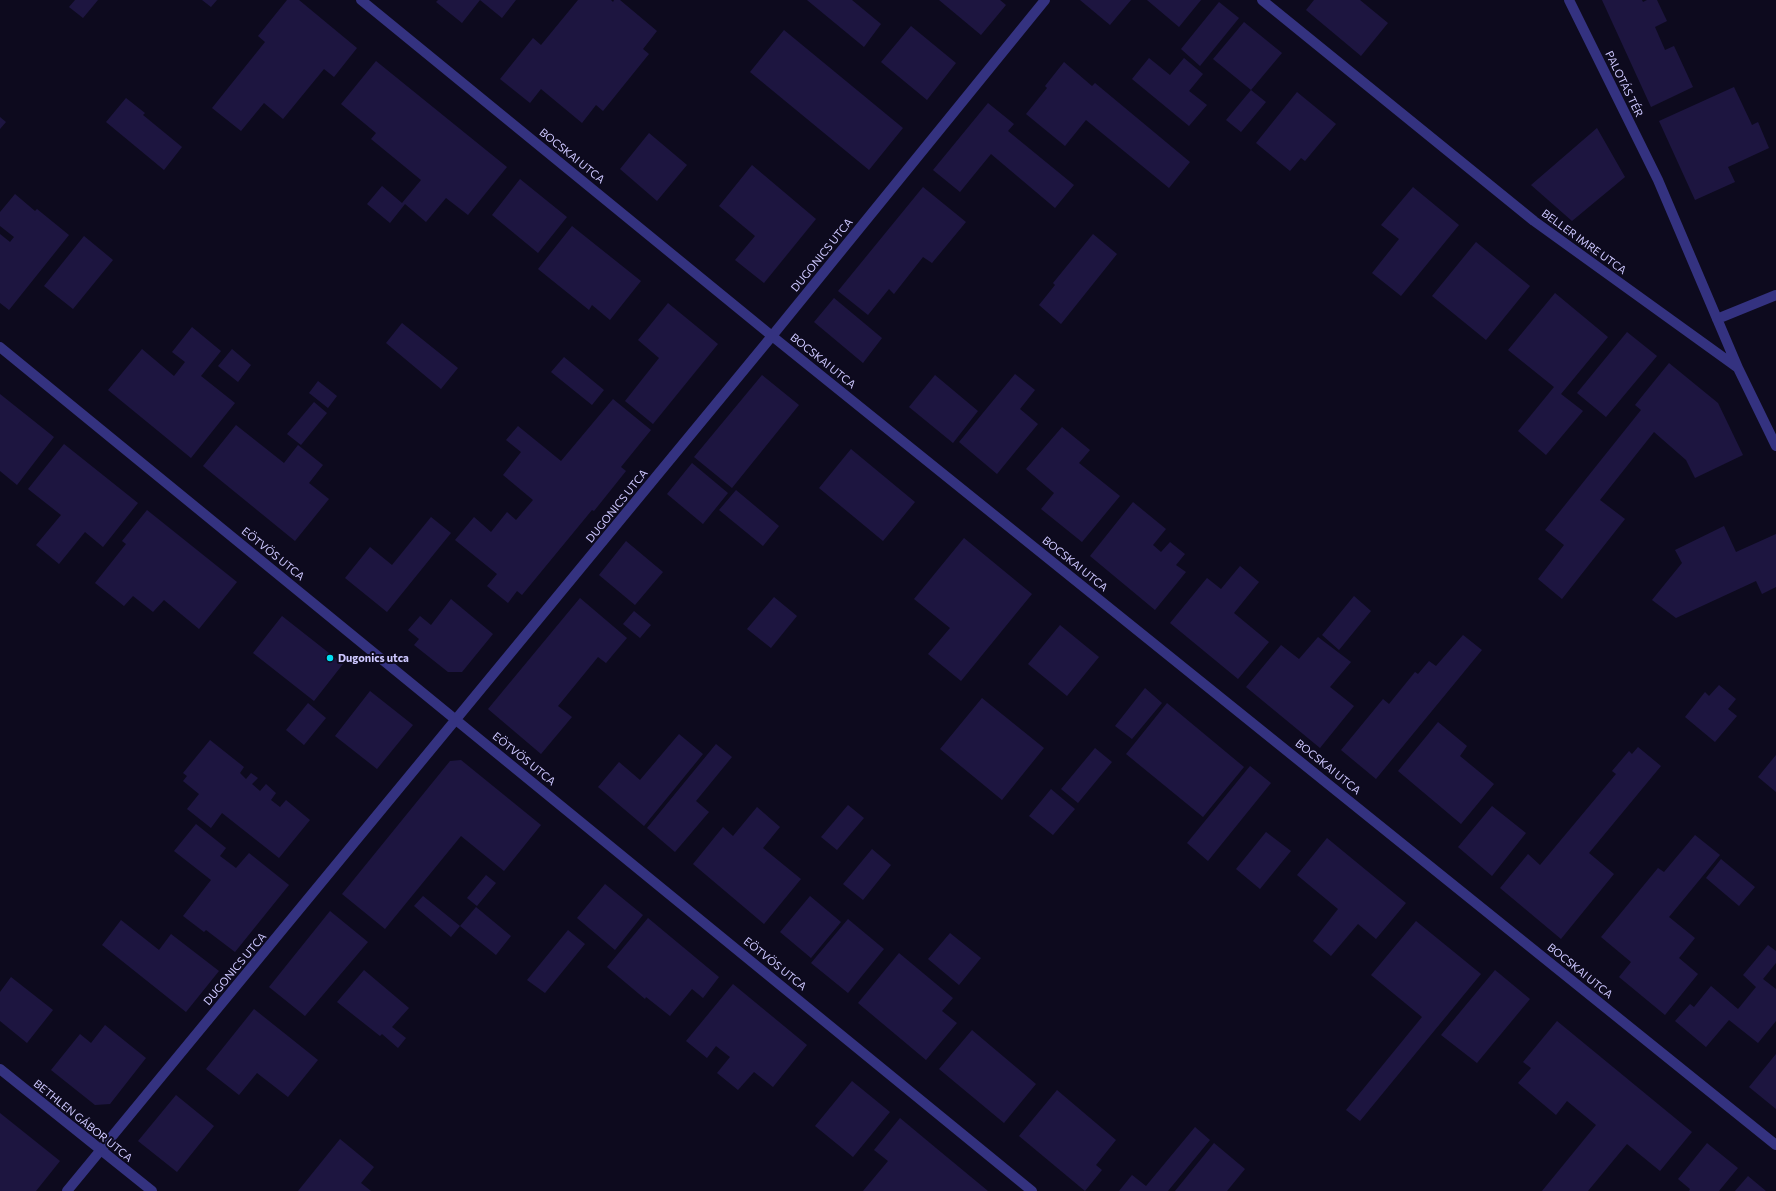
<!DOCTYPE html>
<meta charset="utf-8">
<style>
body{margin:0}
canvas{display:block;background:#0d0a1e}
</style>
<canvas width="1776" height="1191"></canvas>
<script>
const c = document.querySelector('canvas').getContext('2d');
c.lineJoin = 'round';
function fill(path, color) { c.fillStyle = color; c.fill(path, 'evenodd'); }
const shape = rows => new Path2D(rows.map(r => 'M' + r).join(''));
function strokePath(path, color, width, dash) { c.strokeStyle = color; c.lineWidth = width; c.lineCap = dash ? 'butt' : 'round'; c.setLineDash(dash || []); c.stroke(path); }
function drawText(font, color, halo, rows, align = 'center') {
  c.font = font + ' Commissioner,sans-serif'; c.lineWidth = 4; c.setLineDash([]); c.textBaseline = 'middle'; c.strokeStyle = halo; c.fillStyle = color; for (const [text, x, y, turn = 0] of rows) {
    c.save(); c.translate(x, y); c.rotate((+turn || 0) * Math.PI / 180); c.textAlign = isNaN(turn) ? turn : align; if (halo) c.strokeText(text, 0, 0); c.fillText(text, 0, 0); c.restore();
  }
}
fill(shape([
 [75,0,98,0,83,18,69,7],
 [202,0,217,0,211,7],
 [287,0,299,0,357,48,334,77,324,69,283,119,264,103,241,131,212,108,265,42,258,36],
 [438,0,516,0,502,18,480,0,462,23,436,2],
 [578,0,611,0,613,2,614,0,620,0,657,31,643,49,649,54,603,111,596,105,582,123,541,89,530,103,500,79,533,38,541,45],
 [807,0,852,0,881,24,864,47],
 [939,0,1000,0,1006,5,981,35],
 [1080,0,1131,0,1110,25],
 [1147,0,1201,0,1179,27],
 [1314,0,1360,0,1388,23,1361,56,1306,10],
 [1602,0,1642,0,1643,2,1647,0,1657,0,1667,21,1655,27,1665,50,1674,46,1693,87,1651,107],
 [1219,2,1239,18,1200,66,1181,49],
 [1244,22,1282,53,1251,90,1213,59],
 [911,26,956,63,927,100,881,62],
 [784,30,903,128,869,170,750,72],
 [1149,58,1170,75,1184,58,1203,74,1189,91,1207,105,1189,126,1132,79],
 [376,61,507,167,468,215,446,198,426,222,405,204,390,223,367,204,382,186,402,203,421,180,371,139,376,133,341,104],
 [1064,62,1092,86,1095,83,1190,162,1169,188,1086,120,1065,146,1026,114,1047,88,1045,86],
 [1734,87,1752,125,1758,122,1769,148,1728,167,1735,182,1695,200,1659,121],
 [1251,90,1266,102,1241,132,1226,120],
 [1297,92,1336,124,1305,161,1301,158,1290,171,1256,143],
 [126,98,145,113,143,115,182,147,164,170,106,122],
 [988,103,1014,124,1008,131,1074,185,1055,208,991,154,960,192,933,170],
 [0,117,6,122,0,129],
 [1597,128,1625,177,1572,221,1531,185],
 [649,133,687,165,657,201,620,169],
 [752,165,816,219,764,283,735,260,755,236,719,206],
 [520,179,567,217,538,253,492,215],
 [923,187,966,222,932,263,923,257,894,294,889,289,868,315,838,291],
 [1413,187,1459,225,1401,296,1372,273,1399,239,1381,225],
 [15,194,35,211,37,209,69,235,9,310,0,303,0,234,10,242,14,237,0,226,0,212],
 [572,226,641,281,610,320,592,305,589,310,538,269],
 [1093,234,1117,254,1061,324,1039,305,1055,285,1053,283],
 [84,236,113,260,73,309,44,286],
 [1476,242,1530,286,1486,340,1432,296],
 [1555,293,1608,337,1561,394,1583,411,1546,455,1518,431,1554,387,1508,350],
 [834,298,882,338,863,363,814,322],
 [668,303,718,344,653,424,625,401,659,358,638,340],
 [402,323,458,368,441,389,386,343],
 [192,327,221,351,201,376,235,403,191,458,108,390,142,349,174,376,185,362,172,352],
 [1627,332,1657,356,1606,417,1577,393],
 [232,349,251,365,238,382,218,366],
 [564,357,604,390,592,405,551,372],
 [1669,363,1718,403,1743,455,1695,478,1686,460,1654,432,1600,500,1625,519,1562,599,1538,579,1564,545,1545,530,1641,410,1635,405],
 [1015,374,1035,390,1020,409,1038,424,997,474,959,442],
 [762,375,799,405,732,488,694,457],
 [935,375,978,411,953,443,909,407],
 [318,381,337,396,328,408,309,393],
 [0,394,54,437,17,485,0,471],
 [613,399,651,430,621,467,626,471,594,511,592,510,522,595,517,591,508,603,487,586,497,574,455,540,474,517,491,532,507,512,516,520,533,500,503,475,521,452,506,440,518,426,561,461],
 [314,402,327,413,301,445,287,434],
 [236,425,284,463,298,445,323,465,309,483,329,499,295,541,203,466],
 [1062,427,1090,450,1079,463,1120,496,1082,542,1041,509,1054,493,1026,469],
 [64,444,138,503,103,547,85,532,59,564,36,545,61,515,28,489],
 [851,449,915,502,883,541,819,488],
 [692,463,728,493,703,524,667,494],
 [736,490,779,526,763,546,719,510],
 [1133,502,1166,529,1153,545,1161,552,1170,542,1185,554,1176,565,1186,572,1155,610,1090,556],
 [147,510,237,582,199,629,164,600,153,612,133,596,124,606,95,583,126,544,122,541],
 [431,517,451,533,387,612,345,578,370,547,392,565],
 [1724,526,1736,552,1776,534,1776,587,1762,594,1756,581,1676,618,1652,600,1682,563,1675,550],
 [964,538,1032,594,961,681,928,654,950,628,914,599],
 [626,541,663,572,635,605,599,575],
 [1240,566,1259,582,1234,613,1269,642,1238,679,1170,623,1207,578,1221,589],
 [1354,596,1371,611,1339,650,1322,635],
 [774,597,797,616,771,648,747,629],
 [580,598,627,638,606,663,598,657,558,706,572,717,541,754,488,709],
 [451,599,493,634,462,672,448,672,414,645,419,639,408,630,420,616,431,625],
 [634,611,651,625,640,638,623,624],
 [282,616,343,664,314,701,253,653],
 [1060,625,1099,657,1067,696,1028,664],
 [1463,635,1482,650,1376,779,1341,750,1383,699,1389,704,1415,672,1418,674,1429,661,1436,666],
 [1318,637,1351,662,1330,687,1354,706,1320,748,1246,687,1281,645,1299,659],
 [1719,685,1736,699,1728,709,1737,716,1715,742,1685,717,1705,692,1709,696],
 [1145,688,1162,703,1132,739,1115,726],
 [370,691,413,725,377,769,335,736],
 [982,698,1044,748,1002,800,940,749],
 [308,703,326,718,304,745,286,730],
 [1167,703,1244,767,1203,817,1126,754],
 [1438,722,1467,746,1460,756,1494,784,1461,824,1398,771],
 [679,734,703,754,644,826,598,787,619,762,640,780],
 [210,740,244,767,240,773,246,779,251,773,258,778,252,784,260,791,266,784,276,793,271,800,280,807,286,800,310,820,279,858,222,813,211,828,187,809,199,794,183,781,187,776,183,773],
 [716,744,732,757,696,801,709,812,675,852,647,828],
 [1638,747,1661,766,1589,853,1614,874,1561,939,1500,888,1528,854,1540,865,1616,774,1612,771,1629,751,1632,754],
 [1095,748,1112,762,1078,803,1061,789],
 [1776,755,1776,792,1758,777],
 [461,760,541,825,504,871,461,836,385,929,342,894,450,761],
 [1250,766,1271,783,1208,861,1187,843],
 [1051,789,1075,809,1053,835,1029,816],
 [848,805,864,818,837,850,821,837],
 [1492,806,1526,833,1492,876,1458,847],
 [757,807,780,827,763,848,801,879,764,924,693,864,723,827,733,836],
 [196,824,226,848,220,856,236,868,249,853,289,885,235,952,206,930,204,932,183,916,211,880,174,851],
 [1266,832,1291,851,1260,889,1236,869],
 [1695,835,1720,855,1669,917,1695,938,1679,958,1698,974,1665,1015,1619,977,1631,962,1601,937,1658,868,1664,872],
 [1327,838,1406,903,1376,939,1358,924,1331,956,1313,941,1338,909,1297,875],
 [872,849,891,865,863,900,843,884],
 [1721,859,1755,887,1739,906,1706,878],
 [486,875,496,883,477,906,467,898],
 [605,884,643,915,615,950,577,918],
 [423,896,460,926,476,907,511,936,496,955,460,926,451,937,414,906],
 [810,896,841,922,811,958,780,932],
 [330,911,368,942,305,1016,269,987],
 [648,918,719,977,703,998,692,989,670,1016,646,997,645,999,607,967],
 [848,919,884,949,848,993,811,963],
 [121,920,159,950,171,934,219,971,186,1012,102,945],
 [1416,921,1481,974,1360,1121,1346,1110,1422,1017,1371,975],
 [568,930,585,944,545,993,527,980],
 [950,933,981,958,959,985,928,959],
 [1768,945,1776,951,1776,963,1763,979,1776,989,1776,1021,1758,1043,1729,1020,1706,1047,1675,1021,1690,1004,1694,1007,1711,986,1738,1009,1756,987,1743,975],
 [899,953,953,998,942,1011,957,1023,926,1060,858,1003],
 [364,970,409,1008,392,1027,406,1038,398,1048,382,1034,380,1036,337,1002],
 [1495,970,1530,999,1477,1063,1441,1035],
 [11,977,53,1010,27,1043,0,1021,0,992],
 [733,984,807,1045,773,1087,754,1072,738,1090,717,1073,730,1057,716,1046,707,1058,686,1041],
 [254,1009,318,1060,288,1097,257,1073,239,1095,206,1069],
 [1557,1021,1692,1132,1660,1171,1627,1144,1588,1191,1542,1191,1596,1125,1567,1101,1556,1115,1518,1083,1531,1068,1523,1062],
 [105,1025,146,1058,110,1104,95,1105,51,1070,80,1034,91,1043],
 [972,1030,1036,1084,1004,1123,939,1069],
 [1776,1054,1776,1109,1749,1087],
 [852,1081,890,1112,853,1157,815,1126],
 [1057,1090,1116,1140,1096,1165,1102,1170,1085,1191,1019,1136],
 [176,1095,214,1126,177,1172,138,1141],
 [0,1113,60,1161,36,1191,0,1191],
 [900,1118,936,1148,988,1191,863,1191,888,1161,874,1150],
 [1195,1127,1210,1140,1168,1191,1119,1191,1132,1175,1146,1186],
 [340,1139,374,1167,361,1183,371,1191,298,1191],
 [1214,1143,1245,1169,1227,1191,1175,1191],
 [1707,1143,1738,1168,1719,1191,1689,1191,1690,1189,1678,1179],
 [1748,1176,1766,1191,1735,1191]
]), '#1d1540');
strokePath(shape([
 [361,0,772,336,1776,1145],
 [1262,0,1534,221,1738,368,1658,180,1569,0],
 [1717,319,1776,295],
 [0,347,1032,1191],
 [1738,368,1776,446],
 [0,1069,152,1191],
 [67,1191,772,336,1045,0]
]), '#343280', 10);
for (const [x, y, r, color] of [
 [330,658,4,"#00def2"]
]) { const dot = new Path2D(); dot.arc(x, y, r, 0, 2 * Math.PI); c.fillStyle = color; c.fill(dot); strokePath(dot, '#0d0a1e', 1.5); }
drawText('11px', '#cdc7ff', '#0d0a1e', [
 ["PALOTÁS TÉR",1624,84,64],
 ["BOCSKAI UTCA",572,156,39],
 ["BELLER IMRE UTCA",1584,242,36],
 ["DUGONICS UTCA",822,255,-51],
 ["BOCSKAI UTCA",823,361,39],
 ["DUGONICS UTCA",617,506,-51],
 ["EÖTVÖS UTCA",273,554,39],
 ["BOCSKAI UTCA",1075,564,39],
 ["EÖTVÖS UTCA",524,759,39],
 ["BOCSKAI UTCA",1328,767,39],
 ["EÖTVÖS UTCA",775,964,39],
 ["DUGONICS UTCA",235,969,-50],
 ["BOCSKAI UTCA",1580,971,39],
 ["BETHLEN GÁBOR UTCA",83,1121,39]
]);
drawText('bold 11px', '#cdc7ff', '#0d0a1e', [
 ["Dugonics utca",338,658]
], 'left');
</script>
